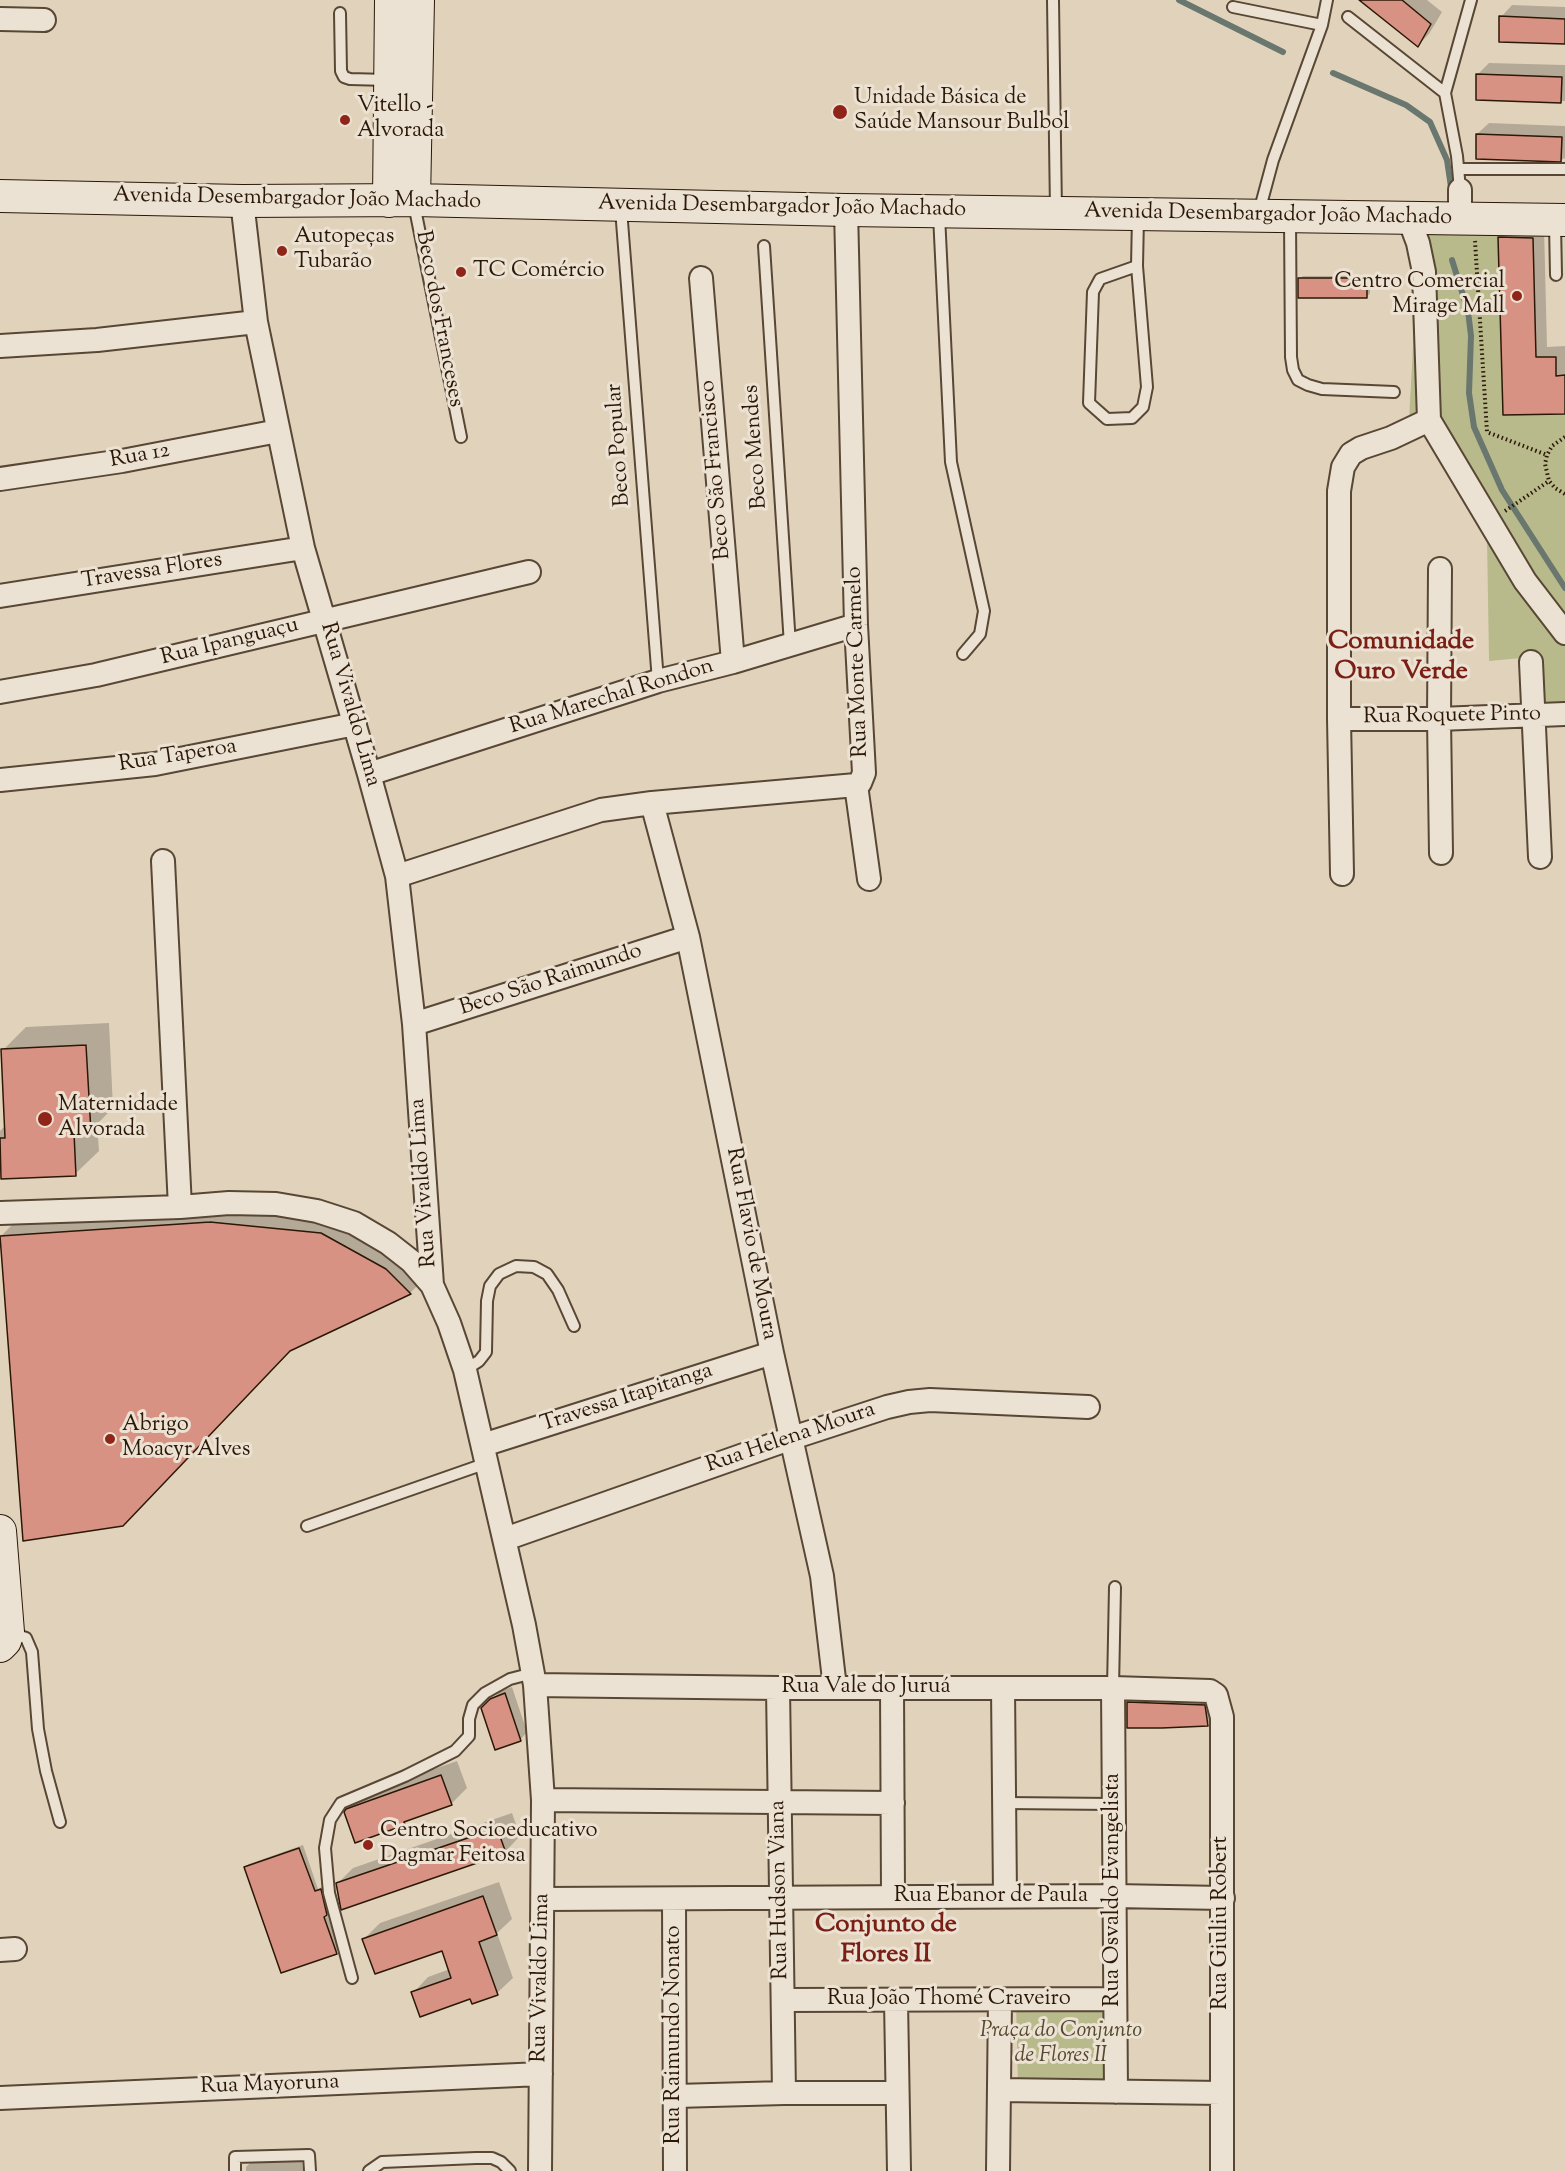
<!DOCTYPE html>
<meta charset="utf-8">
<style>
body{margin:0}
canvas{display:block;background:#e1d3bb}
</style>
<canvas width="1565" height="2171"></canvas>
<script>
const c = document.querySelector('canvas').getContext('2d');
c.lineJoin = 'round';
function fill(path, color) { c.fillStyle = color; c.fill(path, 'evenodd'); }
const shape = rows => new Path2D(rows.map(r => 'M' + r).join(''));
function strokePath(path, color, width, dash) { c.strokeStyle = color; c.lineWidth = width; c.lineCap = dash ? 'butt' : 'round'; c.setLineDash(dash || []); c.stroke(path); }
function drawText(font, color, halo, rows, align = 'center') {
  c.font = font + ' "Sorts Mill Goudy",serif'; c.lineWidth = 6; c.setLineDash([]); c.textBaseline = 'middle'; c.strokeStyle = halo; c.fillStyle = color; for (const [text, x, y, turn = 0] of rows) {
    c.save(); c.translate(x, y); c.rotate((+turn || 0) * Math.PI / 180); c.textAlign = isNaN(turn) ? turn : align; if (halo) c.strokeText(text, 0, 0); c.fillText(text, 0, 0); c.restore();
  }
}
fill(shape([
 [1412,232,1498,234,1503,415,1565,414,1565,711,1528,709,1522,658,1489,661,1487,539,1429,437,1409,420,1413,346],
 [1016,2004,1105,2004,1107,2086,1018,2086]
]), '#b9ba8c');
fill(shape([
 [1362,0,1427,0,1442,12,1429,34,1418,45],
 [1512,5,1565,7,1565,43,1501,17],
 [1489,63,1565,65,1565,101,1477,98,1477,75],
 [1489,123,1565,126,1565,158,1561,160,1477,134],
 [1511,226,1544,227,1547,347,1565,346,1565,412,1504,413,1499,238],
 [1303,276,1370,276,1370,293,1367,297,1299,279],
 [109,1023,113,1108,97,1124,99,1151,75,1174,0,1151,0,1131,6,1125,3,1050,26,1027],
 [226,1207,337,1218,425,1278,410,1293,0,1237,16,1221],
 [512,1687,527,1732,520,1740,490,1701,501,1691],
 [1136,1695,1212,1698,1214,1717,1207,1724,1128,1703],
 [457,1761,467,1788,451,1804,410,1818,404,1824,347,1810,363,1794],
 [512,1813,520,1836,505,1852,337,1884,353,1868],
 [303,1845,318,1889,324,1886,330,1911,327,1914,339,1949,336,1952,245,1867,249,1864],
 [499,1882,512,1919,497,1933,513,1978,497,1993,471,1997,413,1993,428,1977,450,1969,442,1949,364,1939,380,1923],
 [302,2161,303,2171,246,2171,246,2167,250,2163]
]), '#0003');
strokePath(shape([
 [1179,0,1283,52],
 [1333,73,1406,105,1430,122,1447,160,1451,187],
 [1452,260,1468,311,1471,336,1469,393,1474,427,1502,490,1565,588]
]), '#6a776e', 6);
const building = shape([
 [1359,0,1402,0,1431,24,1418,47,1359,0],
 [1499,16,1565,19,1565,44,1499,42,1499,16],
 [1476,74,1562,77,1561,103,1476,100,1476,74],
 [1476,134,1562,137,1561,162,1476,159,1476,134],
 [1498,237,1533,238,1536,357,1556,357,1556,376,1565,375,1565,414,1503,415,1498,237],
 [1298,278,1367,278,1367,298,1298,298,1298,278],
 [86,1045,91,1132,74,1133,76,1176,1,1179,0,1138,5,1138,1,1049,86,1045],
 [210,1222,321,1233,386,1269,411,1294,290,1351,123,1526,23,1541,0,1236,210,1222],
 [505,1693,521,1741,495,1750,481,1708,490,1699,505,1693],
 [1127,1702,1205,1705,1208,1726,1162,1728,1127,1728,1127,1702],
 [441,1775,452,1805,404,1822,405,1825,355,1843,344,1812,346,1809,441,1775],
 [497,1828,506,1853,341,1910,336,1883,497,1828],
 [299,1848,315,1891,321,1889,327,1915,324,1917,337,1954,281,1973,244,1867,299,1848],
 [483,1896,497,1935,479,1942,498,1995,472,2004,470,1999,420,2017,411,1992,451,1978,442,1951,375,1974,362,1939,483,1896]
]);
fill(building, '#d89283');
strokePath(building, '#2b1807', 1.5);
const lane = shape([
 [1053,0,1056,211],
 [1233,7,1322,25],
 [340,13,341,71,344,77,350,79,387,80],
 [1348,17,1445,93],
 [1459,169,1565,169],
 [1460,190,1457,156,1445,93,1471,0],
 [414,204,461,437],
 [621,209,658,681],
 [1259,212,1273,160,1322,25,1327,0],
 [939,215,951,462,984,611,980,634,963,654],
 [1290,220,1291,357,1293,370,1298,380,1308,385,1322,389,1394,392],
 [1555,224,1556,275],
 [764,246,790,645],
 [1137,266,1100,279,1093,292,1089,403,1107,419,1132,418,1143,407,1147,387,1137,266,1138,217],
 [465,1370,479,1361,486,1352,487,1301,490,1286,499,1274,516,1266,534,1267,547,1274,558,1290,574,1326],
 [307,1526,487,1463],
 [11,1633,26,1638,32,1652,38,1729,46,1771,60,1822],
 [1113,1688,1115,1587],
 [1004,1803,1114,1804],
 [352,1978,329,1893,325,1848,330,1820,341,1803,405,1776,455,1751,469,1736,469,1719,473,1705,485,1693,510,1679,533,1673],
 [235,2171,235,2157,309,2155,310,2171],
 [369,2171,382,2162,476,2158,492,2158,501,2162,510,2171]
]);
const street = shape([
 [0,19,44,20],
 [1460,190,1460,219],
 [242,201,256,322,303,548,369,774,397,876,414,1024,432,1285,449,1323,465,1370,524,1625,535,1685,543,1800,540,2171],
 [1409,219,1418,243,1424,272,1429,420,1525,581,1565,633],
 [701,278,733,662],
 [0,346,97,340,256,322],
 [0,479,122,461,278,431],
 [1440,569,1439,719,1441,853],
 [0,596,303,548],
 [1531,662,1540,857],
 [0,692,96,675,529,572],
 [1339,719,1439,719,1565,714],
 [369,774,658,681,733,662,856,625],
 [0,780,155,764,355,724],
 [856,785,869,879],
 [652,803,688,937,772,1353,822,1576,835,1688],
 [163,861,180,1207],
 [1342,874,1339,719,1339,491,1343,467,1351,454,1361,448,1391,438,1429,420],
 [397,876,601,810,652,803,856,785,860,783,864,773,856,625,846,210],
 [414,1024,688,937],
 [0,1213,180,1207,229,1203,276,1204,317,1211,354,1223,388,1243,411,1261,432,1285],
 [483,1445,772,1353],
 [505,1539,792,1438,887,1407,909,1402,930,1400,1088,1407],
 [535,1685,778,1688,1113,1688,1210,1691,1216,1695,1222,1717,1222,2171],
 [778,1688,784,2093],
 [892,1688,893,1897],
 [1003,1688,1005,1896],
 [1113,1688,1116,2092],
 [543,1800,893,1803],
 [544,1899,1114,1896,1223,1898],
 [674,1899,675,2171],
 [0,1950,15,1949],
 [783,2000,1115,1999],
 [896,2001,899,2171],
 [1000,2090,1222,2093],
 [676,2096,784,2093,897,2093],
 [0,2098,541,2074],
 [998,2171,1000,2000]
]);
const secondary = shape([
 [0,196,242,201,414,200,846,210,1565,220],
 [414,200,418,0],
 [389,201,391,0],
 [0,1531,8,1632,5,1641,0,1646]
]);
strokePath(lane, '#584734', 14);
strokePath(street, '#584734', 26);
strokePath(secondary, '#2b1807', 34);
strokePath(shape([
 [1475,241,1487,432,1547,455],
 [1565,437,1552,446,1547,455,1545,464,1549,481,1555,488,1565,494],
 [1505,511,1549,481]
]), '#2b1807', 4, [1.5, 3]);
strokePath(lane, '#ece2d3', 10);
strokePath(street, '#ece2d3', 22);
strokePath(secondary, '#ece2d3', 32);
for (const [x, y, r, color] of [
 [840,112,8,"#8f2418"],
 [345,120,6,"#8f2418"],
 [282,251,6,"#8f2418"],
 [461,272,6,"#8f2418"],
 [1517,296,6,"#8f2418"],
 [45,1119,8,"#8f2418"],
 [110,1439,6,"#8f2418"],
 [368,1845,6,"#8f2418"]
]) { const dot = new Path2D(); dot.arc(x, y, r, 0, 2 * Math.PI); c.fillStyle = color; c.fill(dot); strokePath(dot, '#ece2d3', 2); }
drawText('22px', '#2b1807', '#ece2d3', [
 ["Unidade Básica de",854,99],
 ["Saúde Mansour Bulbol",854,124],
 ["Vitello -",357,107],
 ["Alvorada",357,132],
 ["Autopeças",294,238],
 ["Tubarão",294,263],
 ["TC Comércio",473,272],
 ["Centro Comercial",1505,283,"right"],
 ["Mirage Mall",1505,308,"right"],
 ["Maternidade",58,1106],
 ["Alvorada",58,1131],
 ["Abrigo",122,1426],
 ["Moacyr Alves",122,1451],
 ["Centro Socioeducativo",380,1832],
 ["Dagmar Feitosa",380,1857]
], 'left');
drawText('22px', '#2b1807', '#ece2d3', [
 ["Avenida Desembargador João Machado",297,200,1],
 ["Avenida Desembargador João Machado",782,208,1],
 ["Avenida Desembargador João Machado",1268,216,1],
 ["Beco dos Franceses",438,319,79],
 ["Beco Popular",620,445,-94],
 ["Beco Mendes",757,447,-94],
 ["Rua 12",140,457,-10],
 ["Beco São Francisco",717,470,-95],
 ["Travessa Flores",152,572,-9],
 ["Rua Ipanguaçu",230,643,-14],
 ["Rua Monte Carmelo",859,662,-92],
 ["Rua Marechal Rondon",612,698,-17],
 ["Rua Vivaldo Lima",349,705,74],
 ["Rua Roquete Pinto",1452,717,-1],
 ["Rua Taperoa",178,757,-9],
 ["Beco São Raimundo",551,981,-18],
 ["Rua Vivaldo Lima",425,1183,-94],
 ["Rua Flavio de Moura",750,1244,79],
 ["Travessa Itapitanga",627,1399,-18],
 ["Rua Helena Moura",791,1439,-19],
 ["Rua Vale do Juruá",866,1688],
 ["Rua Hudson Viana",781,1890,-91],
 ["Rua Osvaldo Evangelista",1114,1890,-90],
 ["Rua Ebanor de Paula",991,1897],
 ["Rua Giuliu Robert",1222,1923,-90],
 ["Rua Vivaldo Lima",542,1978,-89],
 ["Rua João Thomé Craveiro",949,2000],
 ["Rua Raimundo Nonato",675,2035,-90],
 ["Rua Mayoruna",270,2086,-2]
]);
drawText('italic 22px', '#56492f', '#ece2d3', [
 ["Praça do Conjunto",1061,2032],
 ["de Flores II",1061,2057]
]);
drawText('bold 26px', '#7a1f14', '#ece2d3', [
 ["Comunidade",1401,644],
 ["Ouro Verde",1401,674],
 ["Conjunto de",886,1927],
 ["Flores II",886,1957]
]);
</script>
